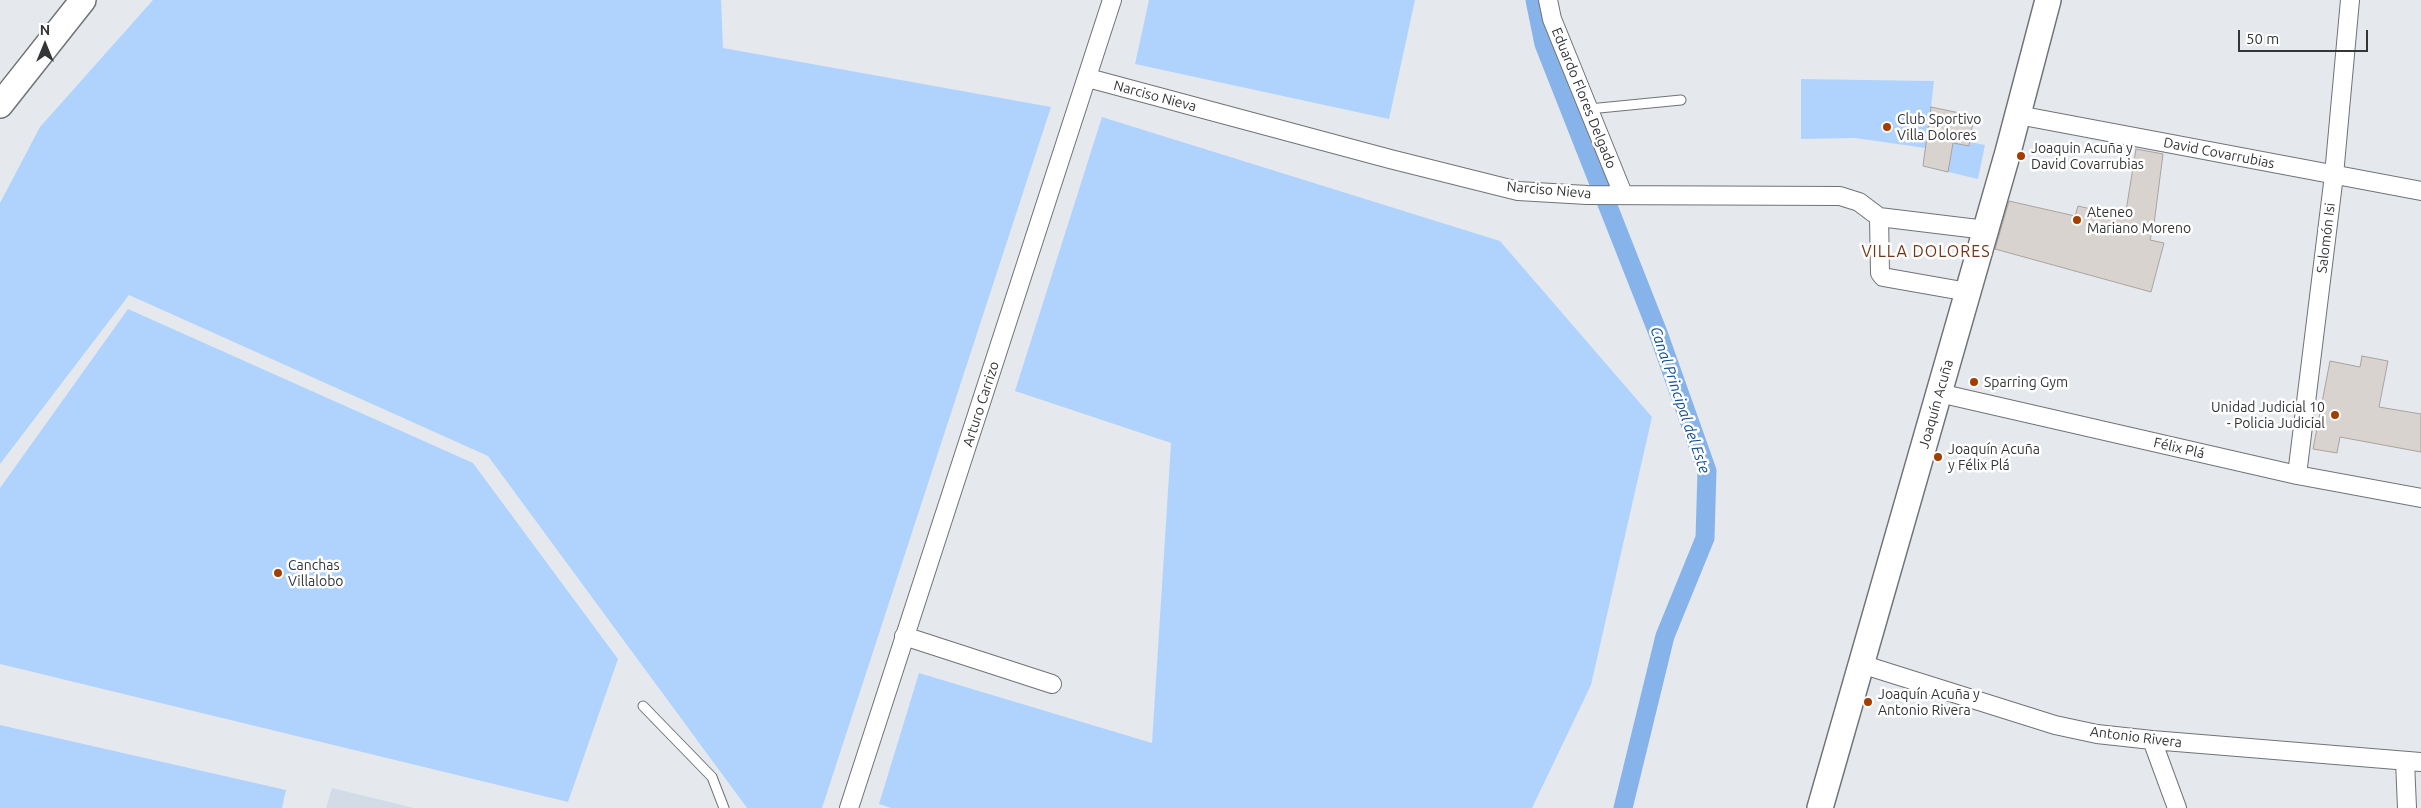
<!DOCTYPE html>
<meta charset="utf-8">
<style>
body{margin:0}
#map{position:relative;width:2421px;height:808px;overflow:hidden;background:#e5e9ee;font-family:Ubuntu,sans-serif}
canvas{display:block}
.north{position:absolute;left:20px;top:20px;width:50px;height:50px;-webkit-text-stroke:4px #fff;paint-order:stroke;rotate:0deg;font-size:14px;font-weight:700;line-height:20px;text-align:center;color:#343537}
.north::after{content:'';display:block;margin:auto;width:18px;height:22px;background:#343537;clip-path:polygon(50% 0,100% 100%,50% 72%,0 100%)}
.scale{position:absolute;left:2238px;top:30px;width:130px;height:22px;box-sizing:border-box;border:2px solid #343537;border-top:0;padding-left:6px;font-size:15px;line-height:18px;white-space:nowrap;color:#343537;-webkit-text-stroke:4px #fff;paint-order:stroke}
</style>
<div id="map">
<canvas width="2421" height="808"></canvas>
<div class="north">N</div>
<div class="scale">50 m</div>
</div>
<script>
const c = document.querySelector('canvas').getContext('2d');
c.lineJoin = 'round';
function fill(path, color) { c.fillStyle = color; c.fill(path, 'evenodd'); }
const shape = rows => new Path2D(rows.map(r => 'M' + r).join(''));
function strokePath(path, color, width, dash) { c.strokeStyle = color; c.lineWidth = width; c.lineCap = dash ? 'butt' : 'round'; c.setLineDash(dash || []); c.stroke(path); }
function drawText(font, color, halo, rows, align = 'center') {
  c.font = font + ' Ubuntu,sans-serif'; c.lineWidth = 5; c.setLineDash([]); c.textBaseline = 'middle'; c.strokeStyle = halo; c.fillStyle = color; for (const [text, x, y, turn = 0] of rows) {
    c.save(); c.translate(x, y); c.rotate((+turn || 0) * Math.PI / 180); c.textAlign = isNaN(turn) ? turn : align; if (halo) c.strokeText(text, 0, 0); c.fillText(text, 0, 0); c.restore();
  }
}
fill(shape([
 [332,788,414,808,326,808]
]), '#d2dbe6');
fill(shape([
 [153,0,721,0,723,48,1051,107,822,808,747,808,488,456,129,295,0,464,0,203,40,127],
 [1149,0,1415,0,1389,119,1135,64],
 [1801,79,1934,81,1931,107,1974,116,1970,142,1985,145,1978,179,1923,166,1925,148,1855,138,1801,139],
 [1102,117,1500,241,1652,417,1591,685,1532,808,891,808,879,804,919,673,1152,743,1171,443,1015,391],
 [128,309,473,463,618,659,568,802,0,664,0,488],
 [0,725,286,790,282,808,0,808]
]), '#b0d3fe');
strokePath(shape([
 [1535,0,1544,44,1658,333,1707,471,1705,538,1665,636,1623,808]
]), '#86b3ea', 19);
const building = shape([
 [1931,107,1974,116,1969,146,1953,143,1948,172,1923,166,1931,107],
 [2136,149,2163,154,2154,224,2150,240,2164,243,2151,292,1995,249,2009,201,2075,216,2078,206,2125,217,2136,149],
 [2362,356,2388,361,2379,407,2421,414,2421,452,2340,437,2337,453,2313,449,2330,361,2360,367,2362,356]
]);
fill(building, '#d9d3d0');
strokePath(building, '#a9a3a0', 1);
const lane = shape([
 [1589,109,1681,100],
 [643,706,712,777,724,808]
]);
const street = shape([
 [1548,0,1552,19,1623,194],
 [1088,78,1390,159,1518,191,1587,195,1840,196,1859,202,1879,217,1986,230],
 [2018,115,2421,191],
 [1879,217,1880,273,1883,277,1968,292],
 [1939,393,2297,475,2421,498],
 [2297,475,2334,175,2350,0],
 [904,636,1052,684],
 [1861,664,2055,725,2097,734,2152,740,2421,762],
 [2152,740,2177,808],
 [2405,761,2407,808],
 [849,808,1112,0]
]);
const secondary = shape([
 [0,105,83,0],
 [1820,808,2008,152,2048,0]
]);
strokePath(lane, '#6f7377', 11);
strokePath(street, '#6f7377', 20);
strokePath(secondary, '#6f7377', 28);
strokePath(lane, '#fff', 9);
strokePath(street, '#fff', 18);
strokePath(secondary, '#fff', 25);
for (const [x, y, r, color] of [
 [1887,127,5,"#a13e00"],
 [2021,156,5,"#a13e00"],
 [2077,220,5,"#a13e00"],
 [1974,382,5,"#a13e00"],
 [2335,415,5,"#a13e00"],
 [1938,457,5,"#a13e00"],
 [278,573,5,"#a13e00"],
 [1868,702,5,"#a13e00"]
]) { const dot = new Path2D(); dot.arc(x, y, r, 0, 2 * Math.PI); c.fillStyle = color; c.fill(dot); strokePath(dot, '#fff', 2); }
drawText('14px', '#343537', '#fff', [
 ["Narciso Nieva",1155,96,15],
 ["Eduardo Flores Delgado",1584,98,68],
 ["David Covarrubias",2219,153,11],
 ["Narciso Nieva",1549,190,5],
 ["Salomón Isi",2326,238,-83],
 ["Arturo Carrizo",981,404,-72],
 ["Joaquín Acuña",1936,404,-74],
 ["Félix Plá",2179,448,13],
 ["Antonio Rivera",2136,737,7]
]);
drawText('14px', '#343537', '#fff', [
 ["Club Sportivo",1897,119],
 ["Villa Dolores",1897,135],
 ["Joaquin Acuña y",2031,148],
 ["David Covarrubias",2031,164],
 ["Ateneo",2087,212],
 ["Mariano Moreno",2087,228],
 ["Sparring Gym",1984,382],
 ["Unidad Judicial 10",2325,407,"right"],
 ["- Policia Judicial",2325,423,"right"],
 ["Joaquín Acuña",1948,449],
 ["y Félix Plá",1948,465],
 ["Canchas",288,565],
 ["Villalobo",288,581],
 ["Joaquín Acuña y",1878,694],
 ["Antonio Rivera",1878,710]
], 'left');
drawText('italic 15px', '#104e90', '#fff', [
 ["Canal Principal del Este",1680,400,71]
]);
c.letterSpacing = '1px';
drawText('16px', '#743415', '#fff', [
 ["VILLA DOLORES",1926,252]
]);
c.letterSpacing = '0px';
</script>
